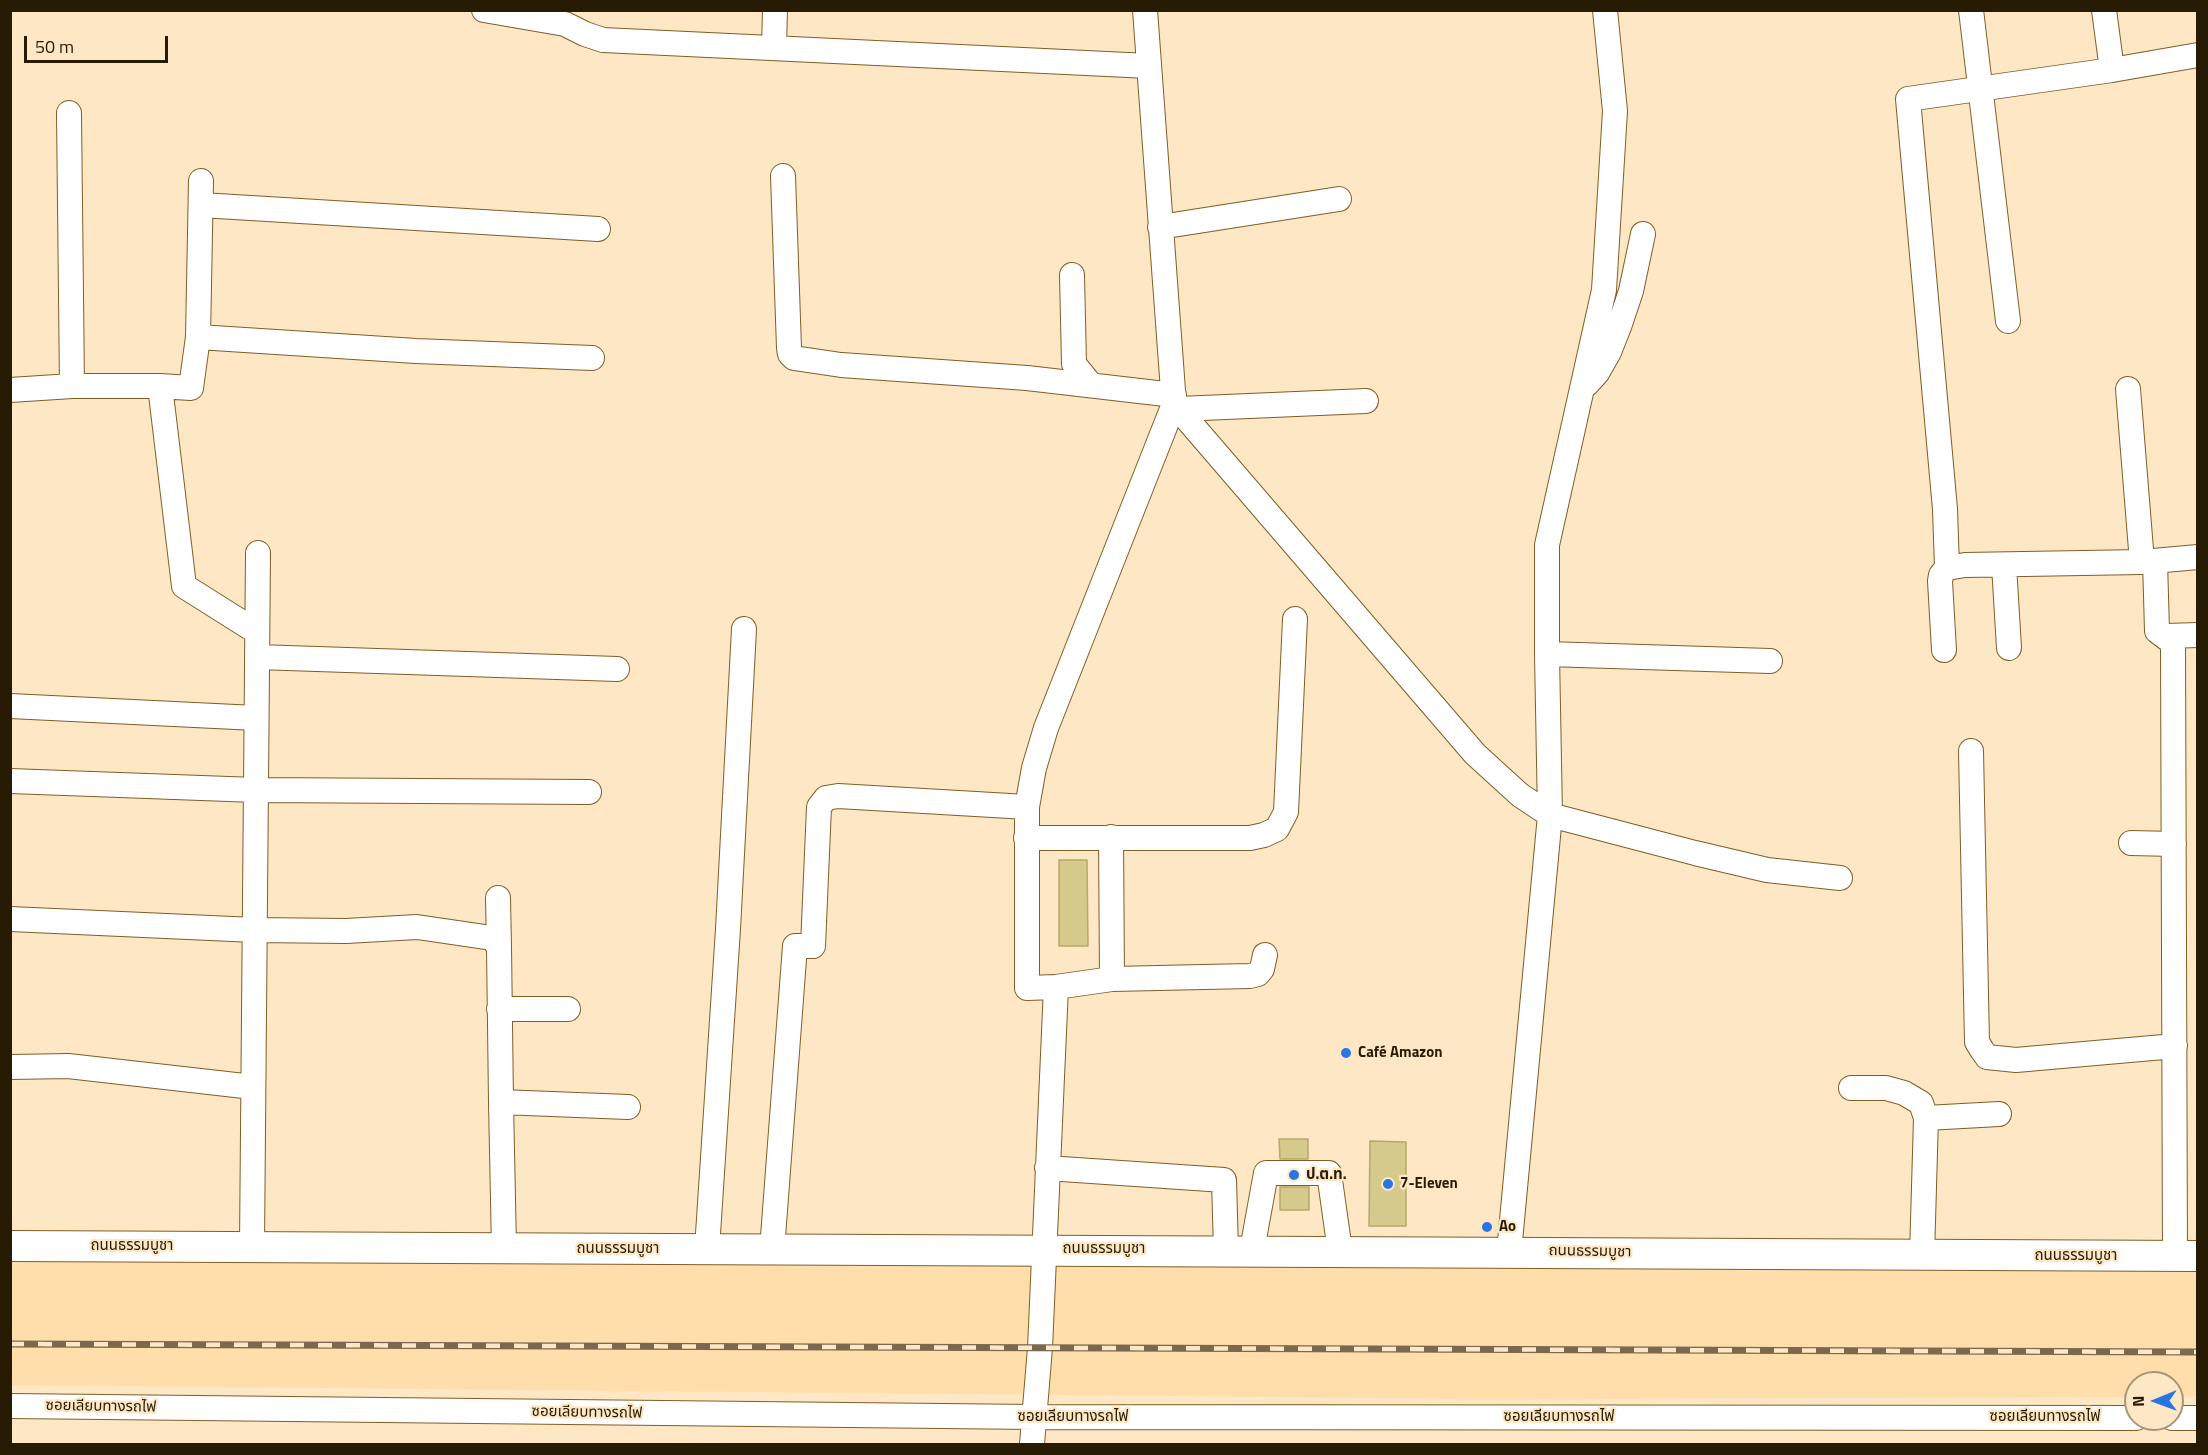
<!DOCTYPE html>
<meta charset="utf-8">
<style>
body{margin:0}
#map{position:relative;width:2208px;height:1455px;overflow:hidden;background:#fde7c5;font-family:"Titillium Web",sans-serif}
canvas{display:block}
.frame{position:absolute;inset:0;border:12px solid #281b04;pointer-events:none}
.north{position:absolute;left:2124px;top:1371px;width:60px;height:60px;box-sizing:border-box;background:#fde7c5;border:2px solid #a89578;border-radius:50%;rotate:269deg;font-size:16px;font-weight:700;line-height:24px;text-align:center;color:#281b04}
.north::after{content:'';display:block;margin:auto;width:21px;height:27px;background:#2a75e1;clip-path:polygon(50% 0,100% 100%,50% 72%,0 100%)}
.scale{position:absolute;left:24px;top:36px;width:144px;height:27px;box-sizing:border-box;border:3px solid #281b04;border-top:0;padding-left:8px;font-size:18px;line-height:21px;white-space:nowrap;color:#281b04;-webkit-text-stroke:4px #fde7c5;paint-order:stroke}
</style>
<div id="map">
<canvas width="2208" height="1455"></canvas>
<div class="frame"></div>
<div class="north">N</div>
<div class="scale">50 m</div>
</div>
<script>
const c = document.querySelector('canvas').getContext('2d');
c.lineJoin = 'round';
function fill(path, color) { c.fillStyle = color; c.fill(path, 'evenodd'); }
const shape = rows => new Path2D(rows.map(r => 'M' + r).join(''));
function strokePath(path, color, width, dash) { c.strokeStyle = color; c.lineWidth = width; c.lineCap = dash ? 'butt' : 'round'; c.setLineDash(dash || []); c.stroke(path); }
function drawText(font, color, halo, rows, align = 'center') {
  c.font = font + ' "Titillium Web","Noto Sans Thai",sans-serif'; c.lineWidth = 4.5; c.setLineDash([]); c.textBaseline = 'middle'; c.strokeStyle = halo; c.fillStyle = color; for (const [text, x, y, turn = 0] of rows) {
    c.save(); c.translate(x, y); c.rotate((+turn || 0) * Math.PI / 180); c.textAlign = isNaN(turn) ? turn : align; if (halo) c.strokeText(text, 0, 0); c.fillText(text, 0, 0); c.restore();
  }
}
fill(shape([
 [11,1258,2197,1271,2197,1396,2172,1397,2172,1383,2136,1383,2136,1397,1488,1399,11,1385]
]), '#ffdeab');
const building = shape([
 [1059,860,1087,860,1088,946,1059,946,1059,860],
 [1279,1139,1308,1139,1308,1159,1280,1159,1279,1139],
 [1370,1141,1406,1142,1406,1226,1369,1226,1370,1141],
 [1280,1187,1309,1187,1309,1210,1280,1210,1280,1187]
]);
fill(building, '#d5c98b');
strokePath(building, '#b6a96a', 1.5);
const minor = shape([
 [484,10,565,24,585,34,603,40,1149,66],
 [1971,10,2008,321],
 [2104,10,2112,70],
 [774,48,775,10],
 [2198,55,2112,70,1908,99,1945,509,1947,568,1965,565,2142,562,2198,557],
 [69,113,72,386],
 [783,176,789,348,790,354,794,358,841,365,1027,378,1174,395],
 [201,205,598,229],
 [1160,227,1339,199],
 [1072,275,1074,364,1091,385],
 [198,337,416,351,592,358],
 [1587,384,1597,373,1609,352,1620,324,1631,291,1643,234],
 [160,386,184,586,257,632],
 [2128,389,2142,562],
 [10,390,72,386,160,386,191,388,198,337,201,181],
 [1174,404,1475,754,1520,795,1550,815,1695,853,1767,870,1840,878],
 [1179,409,1366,401],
 [2155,561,2157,631,2173,643,2175,1256],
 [2004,565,2009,648],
 [2166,636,2198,635],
 [1944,650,1940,581,1941,575,1947,568],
 [1547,654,1770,661],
 [257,657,617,669],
 [10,706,256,718],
 [1971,751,1977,1042,1982,1050,1987,1057,2016,1060,2175,1046],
 [10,781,256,790,589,792],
 [1111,837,1112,979],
 [1026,838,1250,838,1264,835,1277,829,1286,812,1295,619],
 [2131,843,2174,844],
 [498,898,499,947],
 [10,919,255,930,346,931,417,927,492,938,499,947,501,1102,628,1107],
 [1056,987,1112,979,1250,976,1258,974,1262,969,1265,955],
 [499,1009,568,1009],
 [10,1067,68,1066,253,1087],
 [1851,1088,1886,1088,1904,1093,1921,1103,1926,1118],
 [501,1102,504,1248],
 [1047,1168,1224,1180,1226,1250],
 [252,1246,258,553],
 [707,1249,728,929,744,629],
 [772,1250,795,946,813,946,819,807,826,798,838,796,1027,807],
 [1252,1250,1266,1173,1329,1173,1340,1251],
 [1509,1252,1550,815,1547,654,1547,545,1604,290,1615,111,1605,10],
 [1922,1256,1926,1118,1999,1114],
 [10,1406,1035,1417,2136,1418],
 [2172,1418,2198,1418],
 [1032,1444,1040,1348,1056,987,1027,988,1027,807,1034,768,1046,728,1174,404,1145,10]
]);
const major = shape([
 [10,1246,2198,1256]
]);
strokePath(minor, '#7f5e26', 26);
strokePath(major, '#7f5e26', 32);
strokePath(minor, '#fff', 24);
strokePath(major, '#fff', 30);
const rail = shape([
 [10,1344,2198,1352]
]);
strokePath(rail, '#7a694e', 7);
strokePath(rail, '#fde7c5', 4.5, [14]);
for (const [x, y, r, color] of [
 [1346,1053,6,"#2a75e1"],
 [1294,1175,6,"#2a75e1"],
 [1388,1184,6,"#2a75e1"],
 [1487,1227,6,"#2a75e1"]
]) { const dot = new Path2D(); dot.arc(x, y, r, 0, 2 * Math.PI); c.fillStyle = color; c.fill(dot); strokePath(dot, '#fde7c5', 2); }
drawText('bold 15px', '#281b04', '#fde7c5', [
 ["Café Amazon",1358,1053],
 ["ป.ต.ท.",1306,1175],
 ["7-Eleven",1400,1184],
 ["Ao",1499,1227]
], 'left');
drawText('15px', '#281b04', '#fde7c5', [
 ["ถนนธรรมบูชา",132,1246],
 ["ถนนธรรมบูชา",618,1249],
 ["ถนนธรรมบูชา",1104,1249],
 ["ถนนธรรมบูชา",1590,1252,1],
 ["ถนนธรรมบูชา",2076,1256],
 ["ซอยเลียบทางรถไฟ",101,1407,1],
 ["ซอยเลียบทางรถไฟ",587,1413,1],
 ["ซอยเลียบทางรถไฟ",1073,1417],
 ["ซอยเลียบทางรถไฟ",1559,1417],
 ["ซอยเลียบทางรถไฟ",2045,1417]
]);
</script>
